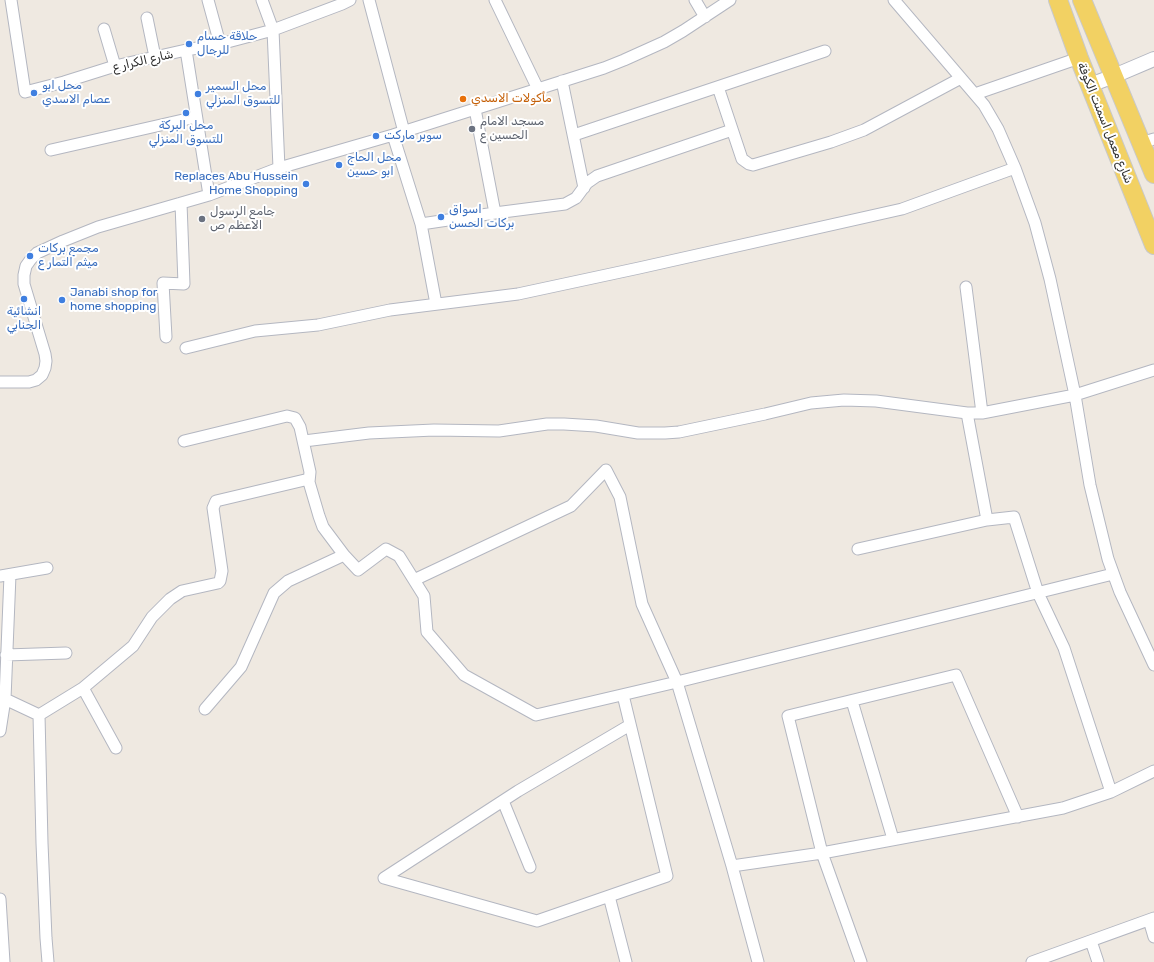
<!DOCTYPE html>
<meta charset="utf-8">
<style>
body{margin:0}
canvas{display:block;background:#efe9e1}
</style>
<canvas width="1154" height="962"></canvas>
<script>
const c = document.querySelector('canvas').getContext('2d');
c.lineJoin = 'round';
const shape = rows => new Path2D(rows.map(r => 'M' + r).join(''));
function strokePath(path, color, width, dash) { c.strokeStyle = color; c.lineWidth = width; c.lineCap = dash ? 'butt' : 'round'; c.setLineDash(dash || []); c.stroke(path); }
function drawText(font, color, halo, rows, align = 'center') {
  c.font = font + ' Rubik,Vazirmatn,sans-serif'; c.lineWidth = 4; c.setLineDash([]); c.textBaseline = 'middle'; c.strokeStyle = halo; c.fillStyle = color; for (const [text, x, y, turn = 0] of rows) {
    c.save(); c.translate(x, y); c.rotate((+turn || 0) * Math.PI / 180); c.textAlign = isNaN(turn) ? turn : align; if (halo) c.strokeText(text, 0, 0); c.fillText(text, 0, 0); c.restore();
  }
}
const minor = shape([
 [11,0,25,92,64,82,115,66,186,50,209,195],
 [208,0,220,44],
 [262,0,273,30,279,168],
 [369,0,404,132],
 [495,0,538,89],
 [695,0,705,17],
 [894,0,984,105,998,129,1015,168,1035,223,1050,279,1075,395,1090,485,1108,559,1120,592,1154,665],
 [147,18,155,57],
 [104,29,115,66],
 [186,50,220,44,273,30,342,4,350,0],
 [562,81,584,188],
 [718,87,742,159,749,164,753,165,831,142,864,130,961,78],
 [975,94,1079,58],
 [475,109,495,213],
 [393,135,421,224,436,304],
 [574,135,825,51],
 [1141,143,1154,139],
 [51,150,196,117],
 [421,224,495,213,565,204,576,198,587,183,597,176,732,130],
 [966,287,982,413],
 [166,337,163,283,184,284,181,203],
 [186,348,255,331,318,325,390,310,518,294,639,268,902,209,1015,168],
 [0,382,29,382,36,380,42,375,45,368,46,361,45,354,24,284,24,275,26,266,31,259,37,253,63,241,98,227,209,195,279,168,393,135,604,68,624,60,664,42,683,31,730,0],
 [967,413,987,520,1014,517,1038,593,1064,648,1111,792],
 [184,441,287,416,295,418,300,427,310,472,309,482,319,516,323,527,344,555,358,570,386,549,399,556,424,596,427,632,464,675,536,715,677,682,642,604,620,497,606,470,571,506,414,580],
 [304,441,369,433,434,430,499,431,547,424,564,424,596,426,638,433,665,433,679,432,765,414,811,403,844,400,876,401,967,413,982,413,1075,395,1154,370],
 [858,549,987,520],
 [10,575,5,699,39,715,83,688,133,646,152,617,170,599,182,591,218,583,220,581,222,571,213,508,216,501,309,479],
 [0,576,47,568],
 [6,655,66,653],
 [83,688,116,748],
 [852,701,893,839],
 [205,709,241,667,274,593,288,581,344,555],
 [39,715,42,843,46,938,48,962],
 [0,731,5,699],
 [503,801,530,867],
 [732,866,822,853,1063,808,1111,792,1154,771],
 [384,878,537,921,667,876,623,695],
 [384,878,518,791,630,725],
 [609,896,626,962],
 [0,899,4,962],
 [1149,920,1154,937],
 [1091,941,1098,962],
 [758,962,732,866,677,682,1113,574],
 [861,962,822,853,788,716,956,675,1018,817],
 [1032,962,1154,918]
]);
const tertiary = shape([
 [1090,85,1114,76,1154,59]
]);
const primary = shape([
 [1058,0,1079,58,1154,245],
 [1082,0,1154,174]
]);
strokePath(minor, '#b4b7c1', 13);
strokePath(tertiary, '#b4b7c1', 16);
strokePath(primary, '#c9c9c9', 20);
strokePath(minor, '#fff', 11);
strokePath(tertiary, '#fff', 14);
strokePath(primary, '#f2d163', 18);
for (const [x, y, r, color] of [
 [189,44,4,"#3f7fe0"],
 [34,93,4,"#3f7fe0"],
 [198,94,4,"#3f7fe0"],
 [463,99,4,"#e8710a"],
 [186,113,4,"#3f7fe0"],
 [472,129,4,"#6b7280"],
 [376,136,4,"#3f7fe0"],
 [339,165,4,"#3f7fe0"],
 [306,184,4,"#3f7fe0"],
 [441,217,4,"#3f7fe0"],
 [202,219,4,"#6b7280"],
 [30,256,4,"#3f7fe0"],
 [24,299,4,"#3f7fe0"],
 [62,300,4,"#3f7fe0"]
]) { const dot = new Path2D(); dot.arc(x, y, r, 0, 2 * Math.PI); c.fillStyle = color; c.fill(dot); strokePath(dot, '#fff', 1.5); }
drawText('12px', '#366cbe', '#fff', [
 ["حلاقة حسام",197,37],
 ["للرجال",197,51],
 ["محل ابو",42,86],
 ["عصام الاسدي",42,100],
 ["محل السمير",206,87],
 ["للتسوق المنزلي",206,101],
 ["محل البركة",186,126,"center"],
 ["للتسوق المنزلي",186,140,"center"],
 ["سوبر ماركت",384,136],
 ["محل الحاج",347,158],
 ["ابو حسين",347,172],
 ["Replaces Abu Hussein",298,177,"right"],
 ["Home Shopping",298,191,"right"],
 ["اسواق",449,210],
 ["بركات الحسن",449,224],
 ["مجمع بركات",38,249],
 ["ميثم التمار ع",38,263],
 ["Janabi shop for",70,293],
 ["home shopping",70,307],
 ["انشائية",24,312,"center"],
 ["الجنابي",24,326,"center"]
], 'left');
drawText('12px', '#2e2e2e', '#fff', [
 ["شارع الكرار ع",143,61,-13],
 ["شارع معمل اسمنت الكوفة",1105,123,68]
]);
drawText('12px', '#c56008', '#fff', [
 ["مأكولات الاسدي",471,99]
], 'left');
drawText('12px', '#5b616d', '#fff', [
 ["مسجد الامام",480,122],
 ["الحسين ع",480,136],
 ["جامع الرسول",210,212],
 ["الاعظم ص",210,226]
], 'left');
</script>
